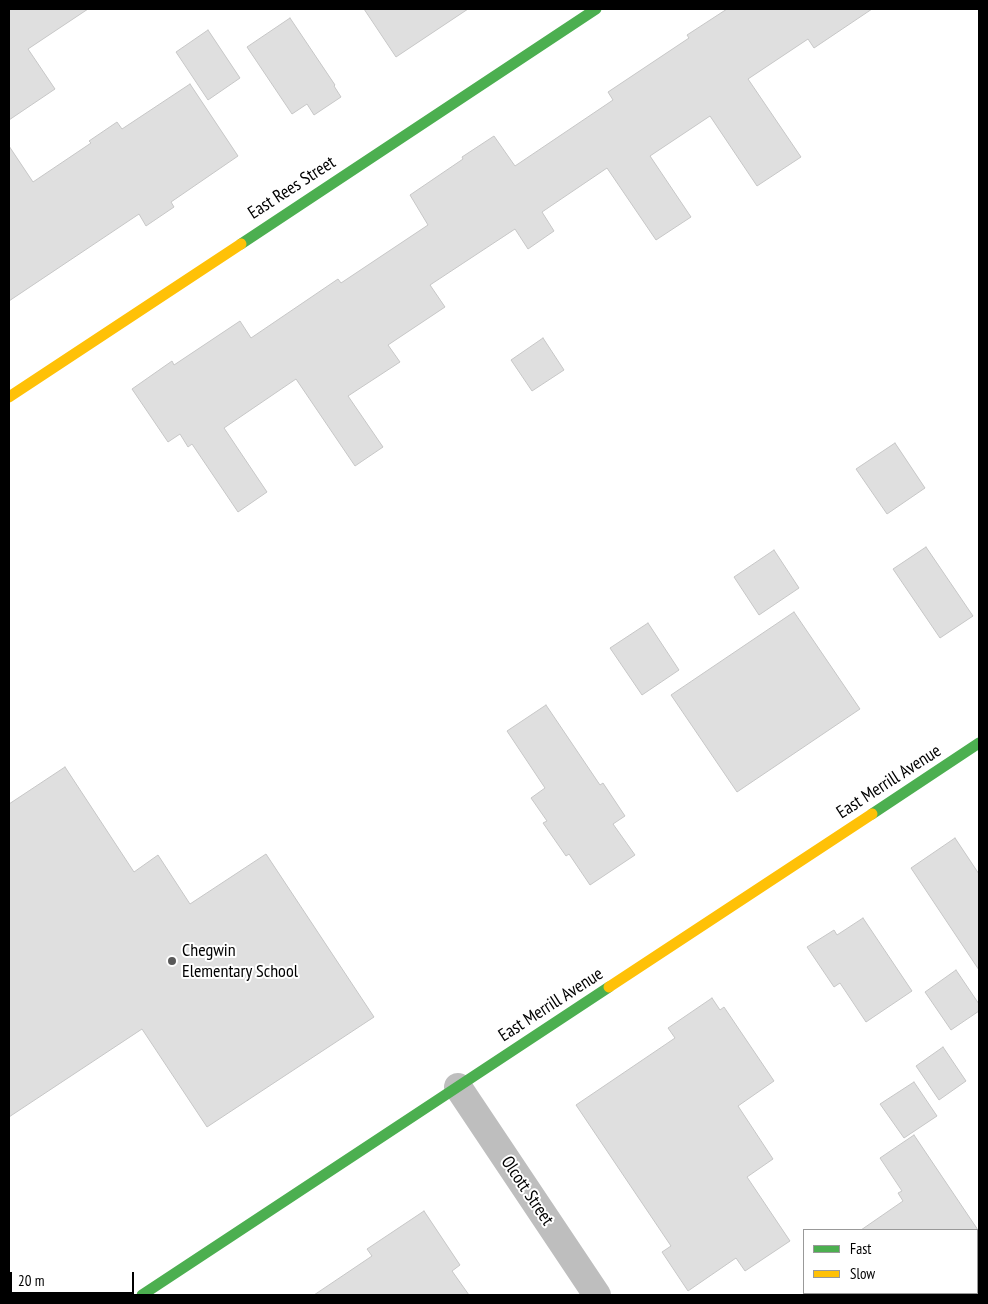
<!DOCTYPE html>
<style>
body{margin:0}
#map{position:relative;width:988px;height:1304px;overflow:hidden;background:#fff;font-family:"PT Sans Narrow",sans-serif}
canvas{display:block}
.frame{position:absolute;inset:0;border:10px solid #000;pointer-events:none}
.legend{position:absolute;left:803px;top:1229px;width:175px;height:65px;box-sizing:border-box;background:#fff;border:1px solid #999;margin:0;padding:6px 9px;list-style:none;font-size:15px;color:#000}
.legend li{display:flex;align-items:center;gap:10px;height:25px}
.legend b{width:25px;border:1px solid #999}
.scale{position:absolute;left:10px;top:1272px;width:124px;height:22px;box-sizing:border-box;border:2px solid #000;border-top:0;padding-left:6px;font-size:15px;line-height:18px;white-space:nowrap;color:#000;-webkit-text-stroke:4px #fff;paint-order:stroke}
</style>
<div id="map">
<canvas width="988" height="1304"></canvas>
<div class="frame"></div>
<ul class="legend">
<li><b style="height:6px;background:#4caf50"></b>Fast</li>
<li><b style="height:6px;background:#ffc107"></b>Slow</li>
</ul>
<div class="scale">20 m</div>
</div>
<script>
const c = document.querySelector('canvas').getContext('2d');
c.lineJoin = 'round';
function fill(path, color) { c.fillStyle = color; c.fill(path, 'evenodd'); }
const shape = rows => new Path2D(rows.map(r => 'M' + r).join(''));
function strokePath(path, color, width, dash) { c.strokeStyle = color; c.lineWidth = width; c.lineCap = dash ? 'butt' : 'round'; c.setLineDash(dash || []); c.stroke(path); }
function drawText(font, color, halo, rows, align = 'center') {
  c.font = font + ' "PT Sans Narrow",sans-serif'; c.lineWidth = 4; c.setLineDash([]); c.textBaseline = 'middle'; c.strokeStyle = halo; c.fillStyle = color; for (const [text, x, y, turn = 0] of rows) {
    c.save(); c.translate(x, y); c.rotate((+turn || 0) * Math.PI / 180); c.textAlign = isNaN(turn) ? turn : align; if (halo) c.strokeText(text, 0, 0); c.fillText(text, 0, 0); c.restore();
  }
}
const building = shape([
 [9,9,88,9,28,49,55,89,9,120,9,9],
 [364,9,468,9,396,57,364,9],
 [727,9,872,9,814,48,808,39,748,79,801,157,757,186,710,116,650,156,691,217,656,240,607,168,542,212,554,231,528,249,515,229,430,285,445,307,388,345,400,362,348,396,383,447,355,466,296,379,224,428,267,492,238,512,192,444,188,447,180,434,168,442,132,389,172,361,174,365,240,321,251,338,338,279,341,283,428,225,410,195,463,159,462,157,494,136,515,166,613,100,608,92,689,38,687,35,727,9],
 [290,18,335,85,334,86,341,97,314,115,307,104,292,114,247,47,290,18],
 [208,30,240,78,208,100,176,52,208,30],
 [190,84,238,156,171,202,174,207,146,226,139,214,9,301,9,146,33,182,91,143,89,141,117,122,122,129,190,84],
 [543,338,564,370,532,391,511,360,543,338],
 [895,443,925,488,887,514,856,469,895,443],
 [926,547,973,616,940,638,893,569,926,547],
 [774,550,799,588,759,615,734,577,774,550],
 [794,612,860,709,737,792,671,695,794,612],
 [648,623,679,670,642,695,610,648,648,623],
 [546,705,600,785,603,783,625,816,613,824,635,855,590,885,569,854,566,856,543,823,547,821,531,798,545,788,507,731,546,705],
 [65,767,134,872,158,855,190,904,266,854,374,1017,207,1127,142,1029,9,1117,9,804,65,767],
 [955,838,979,874,979,970,911,868,955,838],
 [863,918,912,991,866,1022,840,983,834,987,807,947,834,930,837,935,863,918],
 [956,970,979,1004,979,1011,951,1030,925,992,956,970],
 [712,998,720,1010,724,1007,774,1081,738,1106,773,1159,747,1177,790,1241,745,1271,736,1258,688,1291,662,1252,671,1246,576,1105,675,1038,668,1028,712,998],
 [943,1047,966,1081,939,1100,916,1066,943,1047],
 [914,1082,937,1116,904,1138,880,1104,914,1082],
 [914,1135,978,1230,861,1230,903,1201,898,1193,902,1191,880,1158,914,1135],
 [424,1211,460,1265,452,1271,469,1295,314,1295,372,1256,367,1249,424,1211]
]);
fill(building, '#dfdfdf');
strokePath(building, '#c7c7c7', 1);
strokePath(shape([
 [458,1087,597,1295]
]), '#bebebe', 28);
strokePath(shape([
 [241,244,596,9],
 [872,814,979,743],
 [142,1295,609,987]
]), '#4caf50', 11);
strokePath(shape([
 [9,397,241,244],
 [609,987,872,814]
]), '#ffc107', 11);
for (const [x, y, r, color] of [
 [172,961,5,"#595959"]
]) { const dot = new Path2D(); dot.arc(x, y, r, 0, 2 * Math.PI); c.fillStyle = color; c.fill(dot); strokePath(dot, '#fff', 2); }
drawText('18px', '#000', '#fff', [
 ["East Rees Street",292,188,-33],
 ["East Merrill Avenue",889,782,-33],
 ["East Merrill Avenue",551,1005,-33],
 ["Olcott Street",527,1191,56]
]);
drawText('18px', '#000', '#fff', [
 ["Chegwin",182,951],
 ["Elementary School",182,972]
], 'left');
</script>
